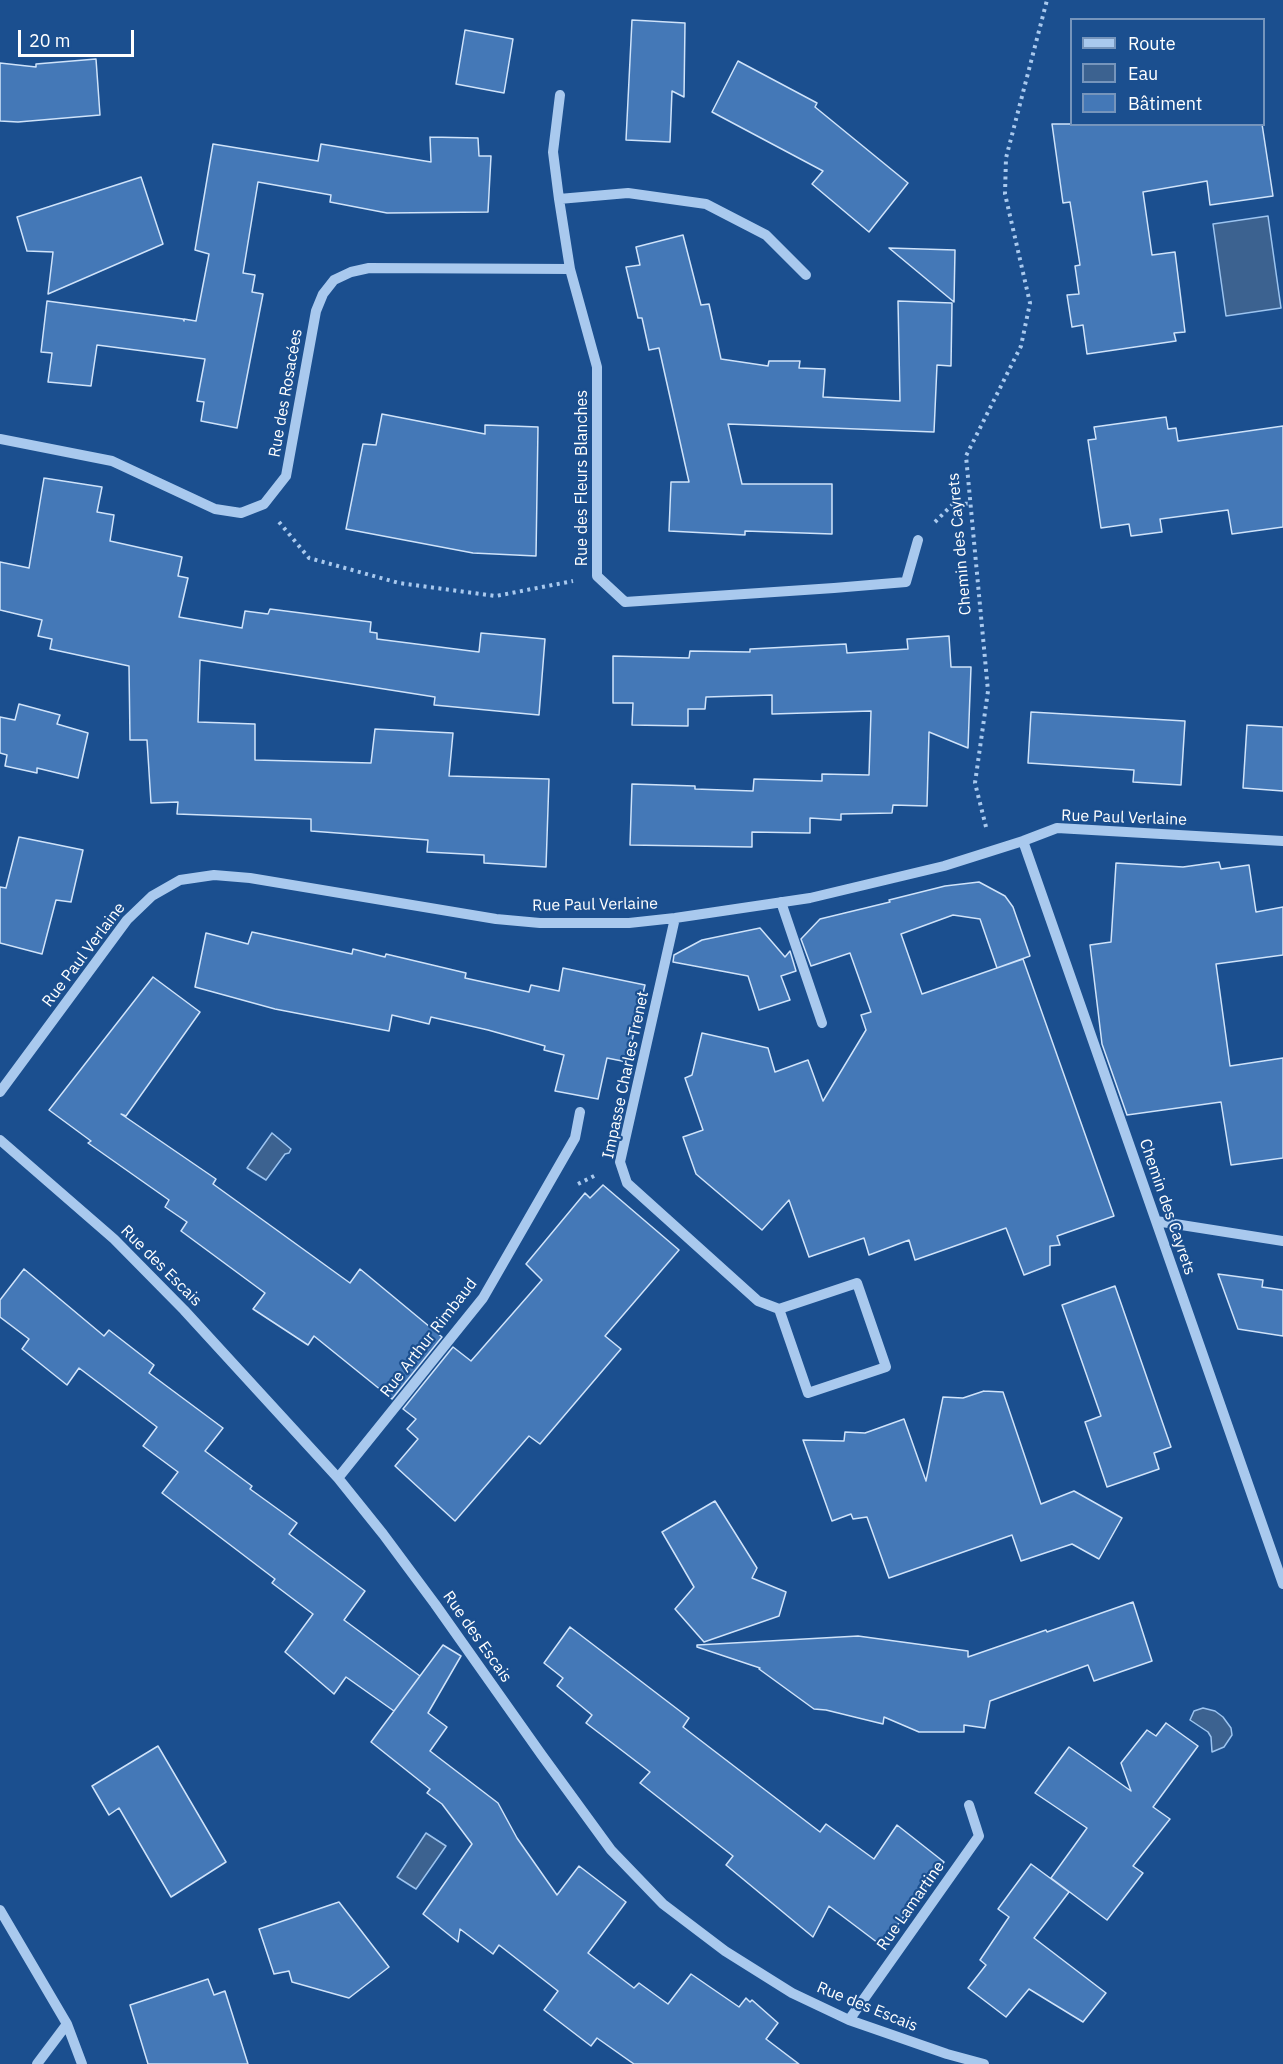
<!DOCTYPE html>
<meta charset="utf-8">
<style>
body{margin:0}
#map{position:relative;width:1283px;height:2064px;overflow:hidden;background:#1b4f8f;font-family:"IBM Plex Sans",sans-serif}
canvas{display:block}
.legend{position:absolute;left:1070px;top:18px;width:195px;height:108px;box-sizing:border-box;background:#1b4f8f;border:2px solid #7695bc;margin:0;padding:8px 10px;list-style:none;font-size:18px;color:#fff}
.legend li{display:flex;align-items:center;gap:12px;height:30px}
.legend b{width:30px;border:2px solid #7695bc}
.scale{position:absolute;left:18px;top:30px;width:116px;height:27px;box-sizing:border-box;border:3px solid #fff;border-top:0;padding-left:8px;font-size:18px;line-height:21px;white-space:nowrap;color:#fff;-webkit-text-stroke:4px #1b4f8f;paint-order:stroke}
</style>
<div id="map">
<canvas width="1283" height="2064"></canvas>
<ul class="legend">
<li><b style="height:8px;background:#a9c9ee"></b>Route</li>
<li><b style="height:16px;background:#3c6290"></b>Eau</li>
<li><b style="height:16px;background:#4478b7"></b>Bâtiment</li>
</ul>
<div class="scale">20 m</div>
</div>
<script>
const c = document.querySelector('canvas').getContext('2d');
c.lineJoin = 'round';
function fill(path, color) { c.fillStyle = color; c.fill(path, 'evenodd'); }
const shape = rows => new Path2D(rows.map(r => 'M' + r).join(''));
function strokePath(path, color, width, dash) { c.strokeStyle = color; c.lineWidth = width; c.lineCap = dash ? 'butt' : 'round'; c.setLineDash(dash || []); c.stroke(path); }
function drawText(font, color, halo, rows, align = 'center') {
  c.font = font + ' "IBM Plex Sans",sans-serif'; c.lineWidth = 4.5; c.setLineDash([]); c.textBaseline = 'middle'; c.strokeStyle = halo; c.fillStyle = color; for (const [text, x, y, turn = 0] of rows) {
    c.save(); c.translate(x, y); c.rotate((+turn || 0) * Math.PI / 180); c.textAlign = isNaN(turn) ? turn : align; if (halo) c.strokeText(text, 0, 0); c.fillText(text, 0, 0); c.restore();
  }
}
const water = shape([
 [1268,216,1281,308,1226,316,1213,224,1268,216],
 [272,1133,291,1149,289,1153,285,1154,266,1180,247,1168,272,1133],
 [1203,1708,1215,1711,1223,1717,1231,1728,1232,1735,1224,1747,1212,1752,1211,1737,1208,1732,1190,1720,1194,1711,1203,1708],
 [426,1833,446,1846,416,1889,397,1877,426,1833]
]);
fill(water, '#3c6290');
strokePath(water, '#9cc4f0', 1.5);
const building = shape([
 [632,20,685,23,684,97,672,91,670,142,626,140,632,20],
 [465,30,513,39,504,93,456,84,465,30],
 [96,59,100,115,18,122,0,121,0,63,36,67,36,64,96,59],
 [738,61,817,103,815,107,908,183,869,232,812,184,823,171,712,112,738,61],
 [1052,124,1262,124,1273,196,1210,205,1207,181,1143,192,1152,255,1175,252,1185,332,1174,333,1176,341,1087,354,1083,325,1072,327,1067,295,1079,294,1075,266,1080,265,1070,202,1063,203,1052,124],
 [430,137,478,138,479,156,491,156,488,212,387,213,330,202,331,195,258,182,243,273,255,275,252,292,263,294,237,428,201,421,204,402,197,401,205,359,97,345,91,386,48,382,52,353,41,352,47,301,183,319,184,321,184,319,196,321,209,254,195,250,213,144,318,161,321,144,431,162,430,137],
 [141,177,163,244,48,294,53,252,27,251,17,217,141,177],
 [683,235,701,305,709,304,721,359,768,366,769,361,800,361,799,368,825,369,823,397,900,401,898,301,952,303,951,366,937,365,934,432,728,424,742,484,832,484,832,534,745,531,745,535,669,531,671,482,689,482,659,348,649,350,642,318,638,318,626,267,640,265,636,247,683,235],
 [889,248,955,250,954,302,889,248],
 [382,414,485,434,485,425,538,427,536,556,473,553,346,529,363,444,376,445,382,414],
 [1166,417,1168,429,1176,428,1178,441,1283,426,1283,527,1232,534,1228,510,1160,519,1162,532,1131,536,1129,524,1101,528,1088,440,1096,439,1094,427,1166,417],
 [44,478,102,487,97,512,114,515,110,541,182,557,178,576,188,578,179,617,242,628,245,611,268,614,270,609,371,622,370,632,377,633,377,639,479,652,481,633,545,639,539,715,434,705,435,697,200,660,198,722,255,724,255,760,371,763,375,729,453,733,449,776,549,779,546,867,484,863,484,855,427,852,428,840,311,831,311,819,177,814,178,802,151,803,147,740,130,740,129,666,50,649,52,639,38,636,42,620,0,610,0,562,29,568,44,478],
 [949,636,951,667,971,667,968,748,929,732,927,806,893,805,892,813,841,814,841,820,810,818,810,833,752,832,752,847,630,845,632,784,695,786,695,789,753,791,754,779,822,781,822,774,869,775,871,711,772,714,772,695,706,697,705,709,688,709,688,726,632,725,633,703,613,703,613,656,689,658,690,651,750,652,750,649,846,644,847,653,908,649,907,639,949,636],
 [19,704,60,715,57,724,88,733,78,778,37,768,37,773,5,766,7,755,0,753,0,717,15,720,19,704],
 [1031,712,1185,721,1181,785,1133,782,1134,770,1028,763,1031,712],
 [1247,725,1283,727,1283,791,1243,788,1247,725],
 [19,837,83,850,71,902,56,900,42,954,0,943,0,887,6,888,19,837],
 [1219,862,1221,869,1249,865,1256,912,1283,907,1283,955,1216,964,1230,1066,1283,1058,1283,1158,1231,1165,1221,1102,1127,1115,1102,1044,1090,945,1111,942,1116,863,1183,867,1219,862],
 [979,882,1005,896,1013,907,1030,956,997,968,1023,959,1114,1216,1057,1236,1060,1245,1050,1246,1050,1265,1024,1275,1006,1228,915,1260,909,1240,869,1255,864,1238,809,1257,789,1200,762,1230,696,1174,683,1137,703,1130,685,1078,692,1075,702,1033,768,1048,775,1072,808,1060,823,1101,866,1030,861,1015,871,1012,850,953,811,966,801,939,820,919,890,902,889,900,945,886,979,882],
 [953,915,980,919,997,968,922,994,901,934,953,915],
 [760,928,785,957,790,951,796,971,781,976,790,1000,759,1010,748,976,673,962,674,955,702,940,760,928],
 [252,932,352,954,353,949,385,957,386,954,466,973,465,978,529,992,531,985,559,991,563,968,645,985,627,1062,607,1058,598,1099,555,1091,564,1055,544,1050,545,1046,488,1030,431,1017,429,1024,392,1015,389,1031,275,1009,195,987,206,933,248,944,252,932],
 [153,977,200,1012,126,1116,121,1114,216,1179,213,1184,350,1283,360,1269,442,1337,392,1399,314,1336,308,1345,253,1309,265,1293,181,1231,187,1222,165,1207,169,1200,88,1143,91,1141,49,1110,153,977],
 [603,1185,679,1250,605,1336,621,1349,540,1444,529,1436,455,1521,395,1466,418,1439,407,1429,416,1419,403,1409,453,1347,471,1361,542,1280,526,1264,585,1193,590,1198,603,1185],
 [24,1269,104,1336,109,1330,154,1365,149,1373,223,1428,205,1451,252,1486,250,1489,297,1523,289,1534,365,1591,344,1620,420,1676,394,1711,346,1677,334,1694,285,1652,313,1614,272,1583,275,1579,162,1493,178,1472,143,1446,157,1427,79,1368,67,1385,22,1349,29,1339,0,1317,0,1300,24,1269],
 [1218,1274,1263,1280,1262,1287,1283,1290,1283,1336,1238,1329,1218,1274],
 [1115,1286,1171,1447,1154,1453,1159,1469,1107,1487,1085,1422,1101,1416,1062,1305,1115,1286],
 [984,1391,1003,1392,1041,1504,1074,1491,1122,1518,1099,1559,1072,1544,1021,1561,1012,1535,889,1578,867,1517,853,1519,851,1514,832,1521,803,1440,844,1441,845,1432,865,1433,904,1419,926,1481,943,1397,963,1398,984,1391],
 [715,1501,757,1568,752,1578,786,1592,779,1616,704,1642,675,1609,694,1587,662,1532,715,1501],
 [1133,1602,1152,1661,1094,1681,1088,1665,990,1701,985,1728,964,1725,964,1732,919,1732,884,1717,883,1724,826,1710,814,1709,759,1669,760,1668,697,1647,697,1645,858,1636,968,1651,968,1657,1046,1630,1047,1632,1133,1602],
 [570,1627,689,1718,683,1727,820,1832,826,1824,874,1859,897,1825,944,1862,882,1946,829,1906,813,1937,726,1865,733,1856,640,1783,650,1772,586,1723,592,1715,557,1686,563,1678,544,1663,570,1627],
 [443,1645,461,1656,428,1713,447,1727,430,1751,498,1803,517,1838,557,1895,579,1866,626,1902,588,1953,634,1988,639,1983,668,2004,691,1974,739,2007,746,1998,750,2002,752,2000,778,2023,766,2039,799,2064,634,2064,597,2038,591,2046,544,2010,558,1991,499,1945,493,1954,460,1929,458,1942,423,1914,472,1844,442,1804,427,1793,430,1789,371,1742,443,1645],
 [1166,1723,1198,1746,1153,1807,1170,1819,1133,1866,1143,1873,1107,1920,1051,1878,1087,1828,1035,1793,1069,1747,1131,1791,1121,1763,1147,1730,1156,1736,1166,1723],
 [158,1746,226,1862,171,1897,119,1808,109,1815,92,1786,158,1746],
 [1031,1864,1069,1892,1034,1938,1106,1993,1083,2022,1029,1989,1006,2017,968,1988,986,1965,980,1960,1009,1917,998,1909,1031,1864],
 [339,1902,389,1967,349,1998,292,1982,289,1971,274,1974,259,1929,339,1902],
 [208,1979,214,1995,225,1991,248,2064,148,2064,130,2005,208,1979]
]);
fill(building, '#4478b7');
strokePath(building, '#cfe3fa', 1.5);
strokePath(shape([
 [279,522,309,558,399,583,496,596,573,581],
 [935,522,954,503,971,504],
 [986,827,975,783,988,691,966,456,1021,346,1030,303,1005,194,1006,158,1047,0],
 [578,1184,598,1174]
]), '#a9c9ee', 4, [3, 4.5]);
strokePath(shape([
 [560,95,553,152,559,199,570,269,597,367,597,576,625,602,834,588,906,582,918,540],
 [559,199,628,193,706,204,766,235,806,275],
 [0,439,112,461,215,509,241,513,264,504,286,476,316,311,323,294,334,280,351,272,369,268,570,269],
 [1023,841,1283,1584],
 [781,902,822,1023],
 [675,918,620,1162,627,1183,758,1301,779,1309,808,1393,886,1367,857,1283,779,1309],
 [0,1092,127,920,152,896,180,880,214,875,250,878,496,919,540,923,629,923,675,918,810,898,944,866,1023,841,1057,828,1283,841],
 [0,1140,114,1239,184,1310,338,1478,383,1534,435,1604,541,1754,611,1850,663,1904,725,1951,792,1993,849,2020,947,2054,984,2064],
 [1156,1221,1283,1241],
 [338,1478,483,1298,575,1138,580,1112],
 [0,1910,67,2024,82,2064],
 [849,2020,979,1836,969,1805],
 [37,2064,67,2024]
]), '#a9c9ee', 10);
drawText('16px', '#fff', '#1b4f8f', [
 ["Rue des Rosacées",286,393,-80],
 ["Rue des Fleurs Blanches",582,478,-90],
 ["Chemin des Cayrets",960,544,-95],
 ["Rue Paul Verlaine",1124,818,2],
 ["Rue Paul Verlaine",595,905,-1],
 ["Rue Paul Verlaine",84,955,-53],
 ["Impasse Charles Trenet",626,1075,-78],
 ["Chemin des Cayrets",1167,1207,71],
 ["Rue des Escais",161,1266,45],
 ["Rue Arthur Rimbaud",429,1338,-52],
 ["Rue des Escais",477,1637,55],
 ["Rue Lamartine",911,1906,-55],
 ["Rue des Escais",867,2007,22]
]);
</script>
